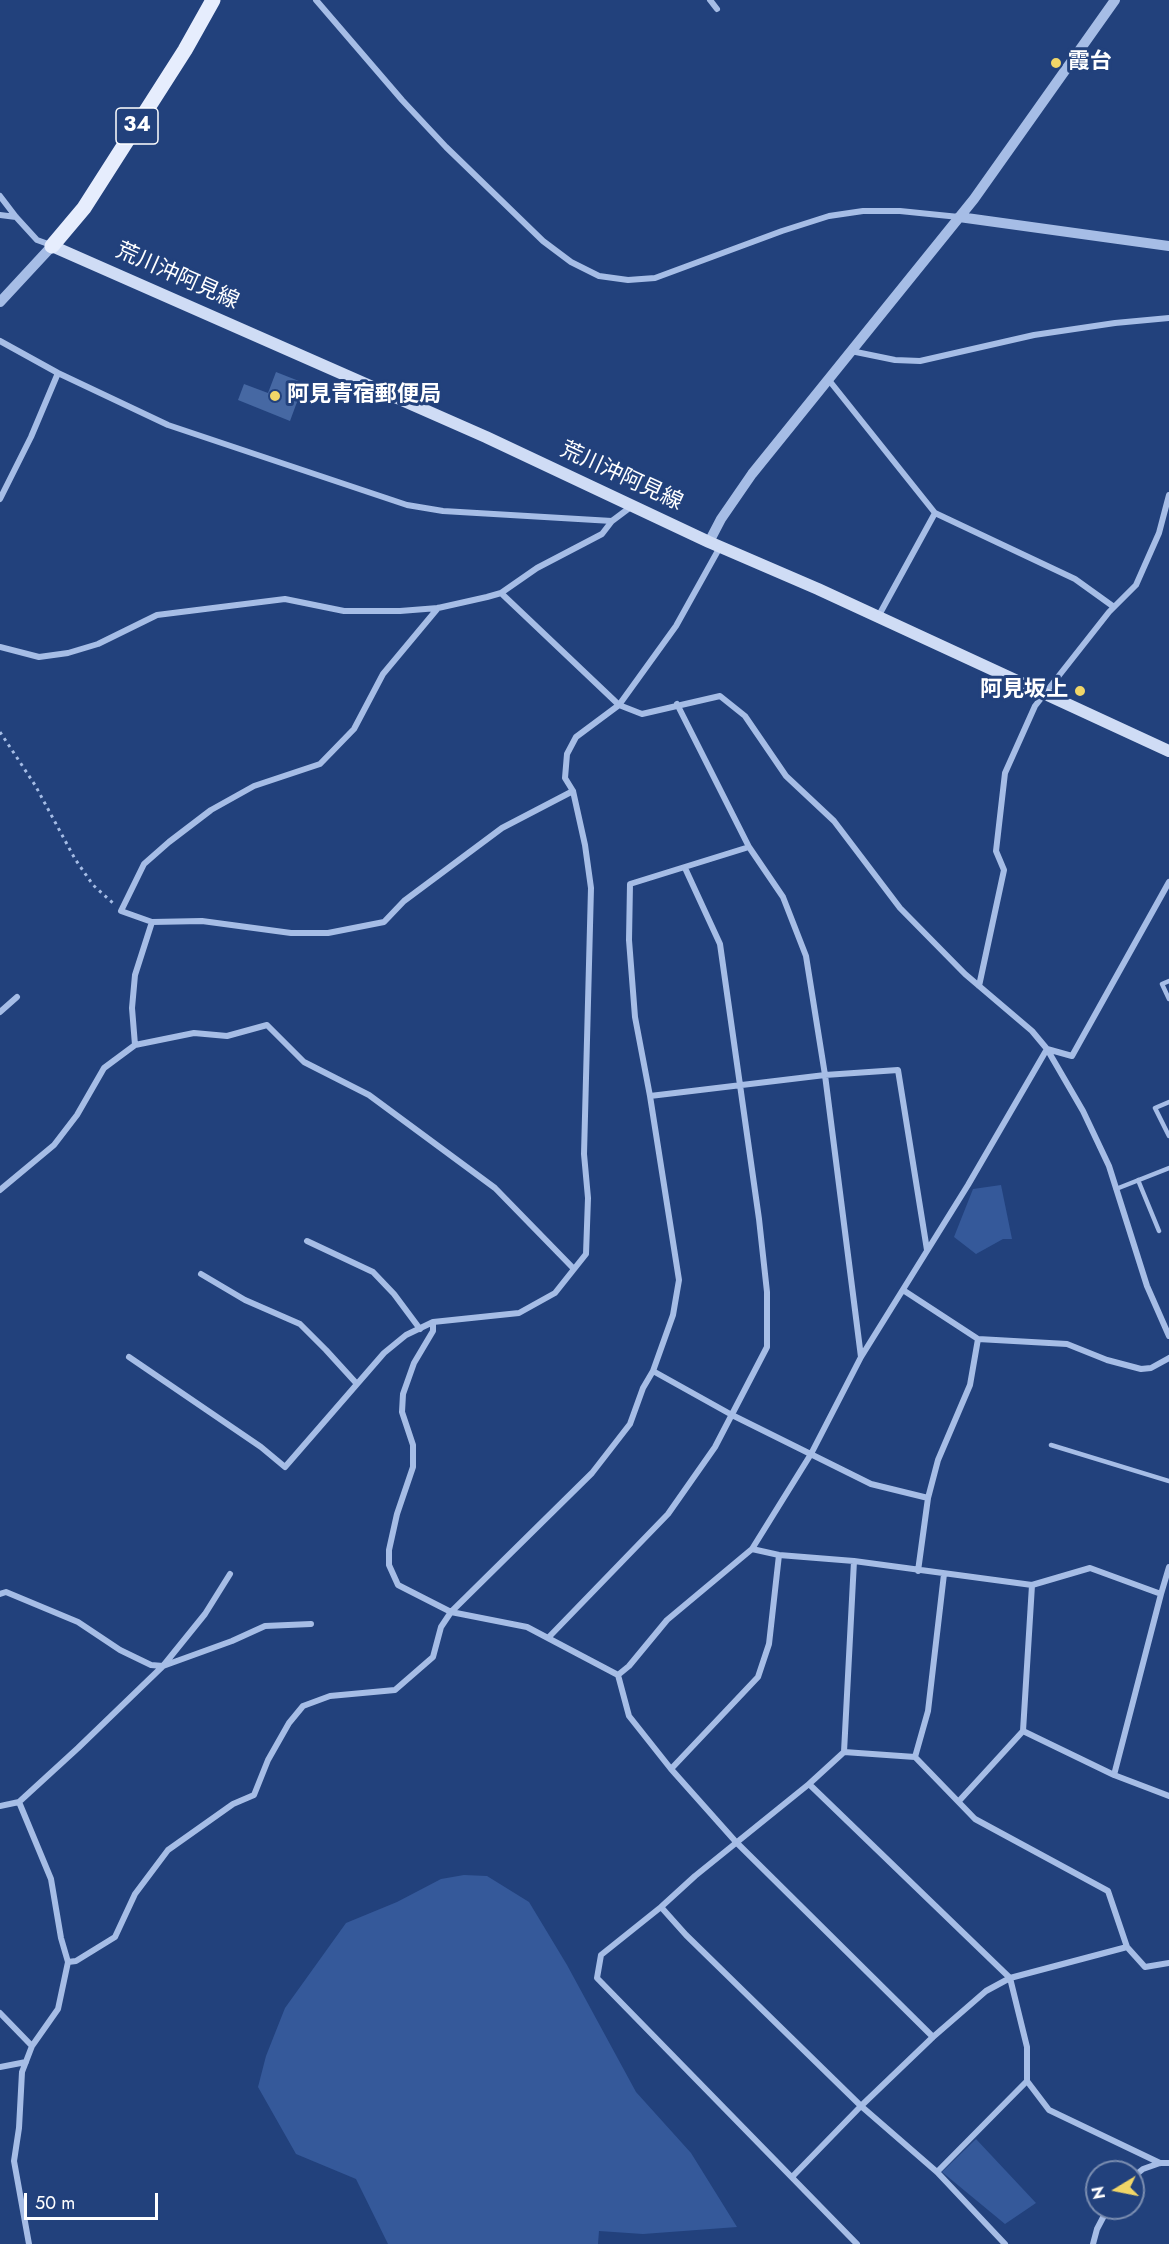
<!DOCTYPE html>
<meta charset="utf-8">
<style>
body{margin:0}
#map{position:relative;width:1169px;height:2244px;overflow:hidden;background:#22417c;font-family:Jost,sans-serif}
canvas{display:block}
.north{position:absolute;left:1085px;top:2160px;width:60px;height:60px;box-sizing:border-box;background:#22417c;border:2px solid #7a8db0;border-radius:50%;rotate:260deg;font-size:16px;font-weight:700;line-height:24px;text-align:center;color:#fff}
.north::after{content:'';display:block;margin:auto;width:21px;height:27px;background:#f1d668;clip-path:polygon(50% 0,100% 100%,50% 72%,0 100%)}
.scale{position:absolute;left:24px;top:2193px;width:134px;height:27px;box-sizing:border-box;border:3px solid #fff;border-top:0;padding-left:8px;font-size:18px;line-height:21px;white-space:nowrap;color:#fff;-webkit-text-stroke:4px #22417c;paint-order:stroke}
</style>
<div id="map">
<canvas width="1169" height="2244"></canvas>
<div class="north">N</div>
<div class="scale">50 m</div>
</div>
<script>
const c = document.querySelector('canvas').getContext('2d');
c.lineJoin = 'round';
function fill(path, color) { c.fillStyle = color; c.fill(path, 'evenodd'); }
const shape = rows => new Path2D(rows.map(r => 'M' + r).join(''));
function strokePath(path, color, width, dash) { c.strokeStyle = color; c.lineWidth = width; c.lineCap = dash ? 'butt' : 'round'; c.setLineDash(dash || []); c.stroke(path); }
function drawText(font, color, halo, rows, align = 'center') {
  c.font = font + ' Jost,"Noto Sans JP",sans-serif'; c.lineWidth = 6; c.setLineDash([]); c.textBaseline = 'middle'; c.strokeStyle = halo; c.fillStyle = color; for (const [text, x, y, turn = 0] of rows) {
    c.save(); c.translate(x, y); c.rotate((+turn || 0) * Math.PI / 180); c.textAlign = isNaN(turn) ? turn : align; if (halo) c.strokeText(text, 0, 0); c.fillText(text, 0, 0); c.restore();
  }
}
fill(shape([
 [1001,1185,1012,1239,1003,1239,976,1254,954,1237,973,1189],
 [464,1875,487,1876,529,1902,567,1965,636,2092,691,2153,737,2227,643,2234,599,2231,598,2244,388,2244,356,2179,296,2154,258,2087,266,2056,285,2008,346,1923,397,1902,441,1879],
 [976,2139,1036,2203,1005,2224,942,2172]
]), '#35599a');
fill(shape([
 [276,372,304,383,290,421,238,400,244,384,268,393]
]), '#4668a3');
strokePath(shape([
 [0,732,35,785,75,859,93,885,113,903]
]), '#a6bde6', 3, [3, 4.5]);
strokePath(shape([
 [1169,981,1162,984,1169,999],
 [1169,1102,1155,1108,1169,1136],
 [1138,1180,1159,1231],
 [1116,1189,1169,1168],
 [1051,1445,1169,1481]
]), '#a6bde6', 4.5);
strokePath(shape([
 [316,0,402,100,446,147,543,241,571,262,599,276,628,280,655,278,782,231,829,216,863,211,900,211,959,217],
 [710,0,717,9],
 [0,196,16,217,37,240,51,245],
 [0,215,16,217],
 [0,341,58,373,168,425,407,505,443,511,612,521],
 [851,351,895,360,920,361,1034,335,1115,323,1169,318],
 [828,379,935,513,1075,579,1114,607],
 [0,499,31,437,58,373],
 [501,593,619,705,642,714,720,696,745,716,786,776,834,821,900,908,965,974,1032,1031,1047,1049,1083,1111,1109,1166,1147,1286,1169,1336],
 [878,617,935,513],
 [0,647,39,657,68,653,98,644,157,615,285,599,344,611,400,611,438,608,487,597,501,593,537,568,602,534,612,521,632,506],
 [677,704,749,847],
 [152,922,202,921,291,933,328,933,384,922,404,901,502,828,573,791],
 [979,986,1004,870,996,851,1005,773,1035,706,1109,612,1136,585,1159,533,1169,495],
 [0,1012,17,997],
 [135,1045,132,1008,135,975,152,922,121,911,144,864,169,842,211,810,254,786,320,764,354,729,383,674,438,608],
 [1047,1049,1072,1056,1169,882],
 [650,1096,825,1075,898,1070,927,1250],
 [0,1190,54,1145,77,1115,104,1068,135,1045,194,1033,227,1036,267,1025,304,1062,369,1095,495,1188,574,1269],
 [307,1241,373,1272,394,1294,420,1329],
 [201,1274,245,1300,300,1324,326,1350,357,1384],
 [903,1290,978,1339,1067,1344,1107,1360,1141,1369,1151,1368,1169,1358],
 [433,1322,433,1331,414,1363,403,1394,402,1412,413,1445,413,1467,397,1514,389,1550,389,1565,398,1585,451,1612,527,1627,618,1675,629,1716,671,1769,736,1842,933,2037],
 [129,1357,261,1447,285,1467,384,1353,406,1335,433,1322,519,1313,555,1293,586,1254,588,1198,584,1154,591,888,585,845,573,791,565,778,567,754,576,737,619,705,676,626,720,547],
 [653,1371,732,1415,871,1484,928,1498],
 [752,1549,779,1555,854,1561,1032,1585,1090,1568,1161,1594,1169,1567],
 [854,1561,844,1752,809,1784,695,1876,661,1907,601,1955,597,1978,857,2244],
 [918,1571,928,1498,938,1460,970,1385,978,1339],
 [0,1594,6,1592,78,1622,120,1650,151,1665,163,1666,232,1641,265,1626,311,1624],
 [548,1638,668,1514,715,1447,767,1347,767,1292,759,1219,720,944,685,868],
 [618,1675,629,1666,667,1620,752,1549,811,1454,861,1357,968,1185,1047,1049],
 [1023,1731,1114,1775,1169,1796],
 [844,1752,915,1757,975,1819,1108,1891,1127,1947,1145,1967,1169,1963],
 [915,1757,928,1711,944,1574],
 [671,1769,758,1677,769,1644,779,1555],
 [1114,1775,1161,1594],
 [809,1784,1010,1978,1027,2047,1027,2081,937,2172],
 [959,1801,1023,1731,1032,1585],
 [19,1802,78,1748,163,1666,205,1614,230,1574],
 [0,1806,19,1802,51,1879,61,1938,68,1962,58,2009,32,2046,22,2072,19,2128,14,2161,29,2244],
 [661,1907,686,1935,861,2106,937,2172,1005,2244],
 [68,1962,76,1961,115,1937,135,1894,168,1850,233,1804,254,1795,268,1760,289,1723,303,1706,330,1696,395,1690,433,1657,441,1627,451,1612,592,1473,630,1424,643,1388,653,1371,673,1315,679,1280,650,1096,635,1017,629,940,630,884,749,847,783,897,806,956,825,1075,861,1357],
 [0,2013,32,2046],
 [0,2067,26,2062],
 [1027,2081,1049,2110,1160,2163],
 [792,2177,861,2106,933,2037,986,1991,1010,1978,1127,1947],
 [1133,2177,1143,2169,1160,2163,1169,2163],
 [1093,2244,1097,2229,1108,2208]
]), '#a6bde6', 6);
strokePath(shape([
 [959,217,1169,246],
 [0,302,52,246],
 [709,542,721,519,752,474,974,199,1115,0]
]), '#a6bde6', 10);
strokePath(shape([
 [52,246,486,437,709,542,818,589,1169,751]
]), '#cfdcf5', 12);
strokePath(shape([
 [52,246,84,208,185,50,213,0]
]), '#e6edfd', 15);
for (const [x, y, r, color] of [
 [1056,63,6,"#f1d668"],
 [275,396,6,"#f1d668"],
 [1080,691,6,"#f1d668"]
]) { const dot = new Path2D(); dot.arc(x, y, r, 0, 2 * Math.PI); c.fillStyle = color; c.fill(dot); strokePath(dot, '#22417c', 2); }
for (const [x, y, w] of [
 [137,126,42]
]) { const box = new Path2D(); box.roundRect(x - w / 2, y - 18, w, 36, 4.5); c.fillStyle = '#22417c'; c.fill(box); strokePath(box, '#fff', 1.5); }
drawText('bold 21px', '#fff', null, [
 ["34",137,126]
]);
drawText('bold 22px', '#fff', '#22417c', [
 ["霞台",1068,63],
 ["阿見青宿郵便局",287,396],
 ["阿見坂上",1068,691,"right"]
], 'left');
drawText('22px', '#fff', '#22417c', [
 ["荒川沖阿見線",177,277,24],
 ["荒川沖阿見線",621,477,25]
]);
</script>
